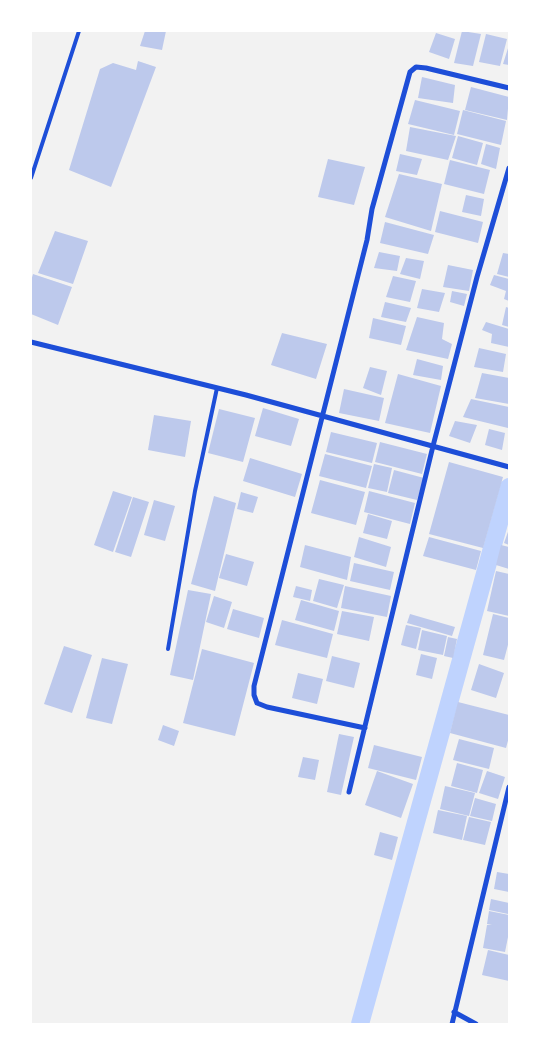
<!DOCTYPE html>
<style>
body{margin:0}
#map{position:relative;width:540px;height:1055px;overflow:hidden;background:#f2f2f2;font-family:Barlow,sans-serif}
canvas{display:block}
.frame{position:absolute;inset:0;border:32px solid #fff;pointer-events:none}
</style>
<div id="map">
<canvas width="540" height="1055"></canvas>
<div class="frame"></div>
</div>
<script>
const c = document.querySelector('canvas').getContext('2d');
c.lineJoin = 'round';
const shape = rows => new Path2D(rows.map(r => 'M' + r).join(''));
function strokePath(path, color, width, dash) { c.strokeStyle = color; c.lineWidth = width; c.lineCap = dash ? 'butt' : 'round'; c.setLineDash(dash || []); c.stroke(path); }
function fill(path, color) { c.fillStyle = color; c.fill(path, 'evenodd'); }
strokePath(shape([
 [360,1024,509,487]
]), '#bfd3fe', 18);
fill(shape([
 [145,31,166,31,162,50,140,46],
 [462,31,481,34,473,66,454,63],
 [436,33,455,39,449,59,429,52],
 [486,34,507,39,500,66,479,62],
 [509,45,509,65,503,64],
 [138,61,156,67,111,187,69,170,100,69,113,63,136,70],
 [422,77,455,85,453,103,418,98],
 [471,87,509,97,507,120,465,110],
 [415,100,460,111,454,135,408,124],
 [463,110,506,121,501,145,457,134],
 [410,127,456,136,448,160,406,151],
 [458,136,483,143,477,165,452,158],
 [486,144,500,148,496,169,481,164],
 [400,154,422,159,417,175,396,171],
 [328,159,365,167,354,205,318,197],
 [450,160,490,170,484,194,444,184],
 [399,174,442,184,431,231,385,217],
 [466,195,484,199,481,216,462,212],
 [440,211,483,222,478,243,435,232],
 [385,222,434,235,428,254,380,243],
 [55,231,88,241,73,284,38,273],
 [379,252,400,256,397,271,374,268],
 [503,253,509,254,509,277,497,274],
 [406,258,424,261,420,279,400,274],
 [448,265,473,270,469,291,443,287],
 [33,274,72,287,58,325,31,314,31,281],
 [494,275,509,279,509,301,504,299,506,291,490,285],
 [393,276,416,281,410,302,386,297],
 [422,289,445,293,439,312,417,308],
 [452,291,467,294,464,306,450,302],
 [385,302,411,308,406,322,381,317],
 [506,307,509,308,509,327,502,325],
 [417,317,444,323,442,339,452,344,448,359,406,350],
 [373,318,406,326,401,345,369,338],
 [486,322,509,329,509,347,491,343,492,334,482,330],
 [282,333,327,344,316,379,271,365],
 [479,348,506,354,503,372,474,367],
 [417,359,443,366,441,380,413,375],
 [370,367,387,371,381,395,363,388],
 [482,373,509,378,509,404,475,398],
 [398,374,441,386,430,433,385,423],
 [344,389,384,398,379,421,339,413],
 [471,399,509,407,508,428,463,417],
 [263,408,299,419,291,446,255,436],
 [219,409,255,418,243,462,208,453],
 [154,415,191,421,185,457,148,450],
 [455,421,477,425,470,443,449,436],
 [489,429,505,433,502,450,485,445],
 [331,432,377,443,372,463,326,452],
 [380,442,427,454,422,474,375,462],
 [325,454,372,466,366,488,319,476],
 [250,458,302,474,295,497,243,481],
 [449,462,503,477,483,548,429,534],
 [374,464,392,468,387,492,368,488],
 [394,470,424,478,417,500,388,493],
 [320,480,365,492,356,525,311,513],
 [113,491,132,497,113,552,94,545],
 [369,491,415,503,410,524,364,512],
 [241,492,258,497,253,513,237,509],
 [214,496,236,503,215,591,191,584],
 [133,497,149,502,131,557,115,552],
 [154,500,175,506,165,541,144,535],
 [368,514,392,521,387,539,363,533],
 [509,529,509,545,504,543],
 [359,537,391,547,386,567,354,557],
 [429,537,481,551,476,570,423,556],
 [305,545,351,557,347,580,300,567],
 [501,545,509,547,509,569,496,565],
 [226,554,254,562,247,586,219,578],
 [354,563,394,572,390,590,350,581],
 [496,571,509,574,509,616,487,611],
 [319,579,344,585,337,608,313,601],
 [296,586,312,590,310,601,293,597],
 [345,586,391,596,387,617,341,608],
 [188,590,211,594,193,680,170,675],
 [214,596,232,602,224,628,206,622],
 [301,600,339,611,334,631,295,620],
 [233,609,264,618,259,638,227,629],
 [342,611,374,617,369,641,337,634],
 [410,614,455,627,452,636,407,623],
 [493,614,509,618,509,641,504,660,483,655],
 [282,620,333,634,327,658,275,645],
 [406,625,421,628,416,649,401,645],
 [422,630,447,636,443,655,418,650],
 [448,637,457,639,453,658,444,656],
 [64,646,92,655,72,713,44,704],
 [202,649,254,663,235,736,183,723],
 [421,654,437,658,432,679,416,675],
 [332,656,360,663,354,688,326,681],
 [102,658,128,664,112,724,86,718],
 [479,664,504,673,496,698,471,690],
 [298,673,323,679,317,704,292,698],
 [458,702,509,715,509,737,506,748,450,733],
 [163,725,179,731,174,746,158,740],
 [339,734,354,737,341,795,327,792],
 [459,739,494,748,489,769,453,760],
 [374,745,422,757,416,780,368,768],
 [303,757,319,760,315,780,298,777],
 [457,763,483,770,477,793,451,786],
 [377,771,413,784,401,818,365,805],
 [487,771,505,777,498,799,479,793],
 [445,786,475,793,469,816,440,809],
 [475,798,496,804,492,821,470,816],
 [438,810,467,816,462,840,433,833],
 [469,817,491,822,485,845,463,840],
 [380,832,398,837,392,860,374,855],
 [497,872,509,874,509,892,494,889],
 [491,899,509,903,508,914,489,910],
 [489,911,509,915,509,932,505,952,483,948,487,925,492,925,487,924],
 [488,950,509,955,509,981,482,975]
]), '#bdc9ec');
strokePath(shape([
 [31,178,79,31],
 [168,649,195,491,217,388]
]), '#1d4ed8', 4);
strokePath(shape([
 [31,342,246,395,509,467],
 [365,728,267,707,257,703,254,695,254,686,367,240,372,209,410,72,416,67,426,68,509,88],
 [349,792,433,446,477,277,509,168],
 [454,1012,476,1024],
 [452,1024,509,787]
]), '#1d4ed8', 5);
</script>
